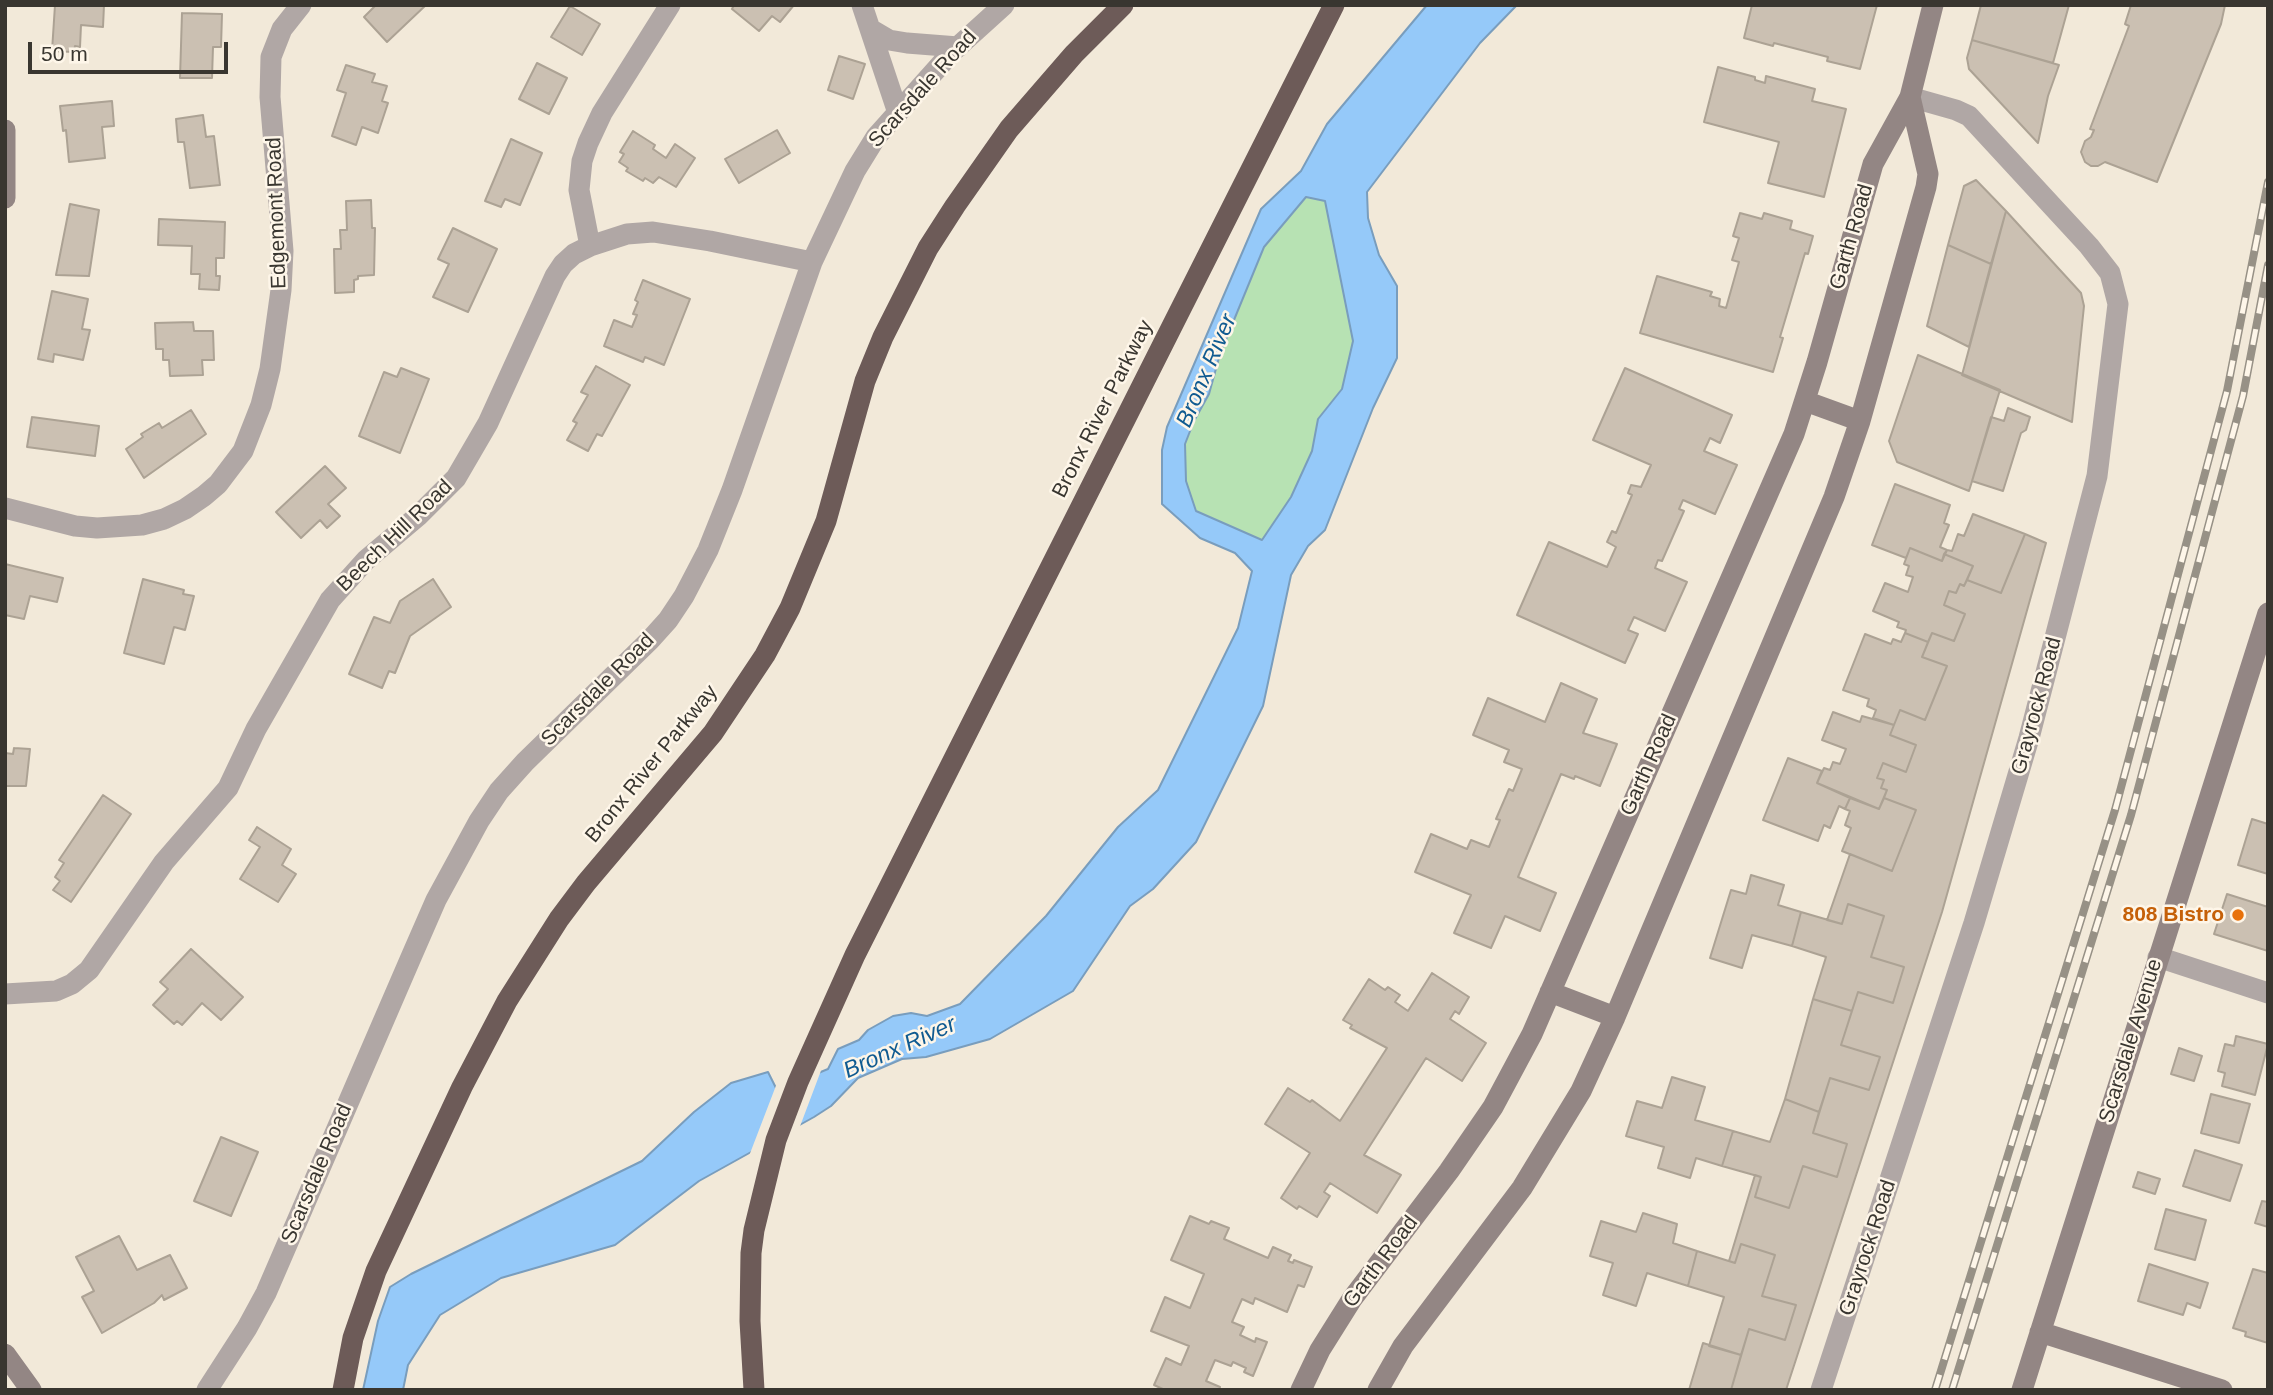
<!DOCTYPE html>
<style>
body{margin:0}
#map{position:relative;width:2273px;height:1395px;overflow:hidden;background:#f2e9d9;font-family:Helvetica,sans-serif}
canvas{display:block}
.frame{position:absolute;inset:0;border:7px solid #393630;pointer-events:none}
.scale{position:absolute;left:28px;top:42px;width:200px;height:32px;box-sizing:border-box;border:4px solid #393630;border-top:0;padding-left:9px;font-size:21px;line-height:24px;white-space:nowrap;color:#393630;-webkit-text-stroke:5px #fef6e9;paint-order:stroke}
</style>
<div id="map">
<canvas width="2273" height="1395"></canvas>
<div class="frame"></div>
<div class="scale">50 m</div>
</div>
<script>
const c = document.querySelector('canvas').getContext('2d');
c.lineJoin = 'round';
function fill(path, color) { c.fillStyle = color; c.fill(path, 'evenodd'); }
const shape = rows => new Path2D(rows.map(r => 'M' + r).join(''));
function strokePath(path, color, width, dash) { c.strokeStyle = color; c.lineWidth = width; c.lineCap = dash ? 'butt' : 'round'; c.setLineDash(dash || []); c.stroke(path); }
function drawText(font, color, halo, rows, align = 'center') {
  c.font = font + ' Helvetica,sans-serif'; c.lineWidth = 5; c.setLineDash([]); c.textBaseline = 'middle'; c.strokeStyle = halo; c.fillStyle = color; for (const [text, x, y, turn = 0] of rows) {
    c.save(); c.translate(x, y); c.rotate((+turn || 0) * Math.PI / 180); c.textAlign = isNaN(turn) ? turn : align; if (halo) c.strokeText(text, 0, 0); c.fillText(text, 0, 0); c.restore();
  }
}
fill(shape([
 [1306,197,1325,200,1353,341,1342,389,1318,419,1312,451,1291,497,1262,540,1196,511,1186,481,1185,444,1194,421,1209,394,1220,354,1264,247]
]), '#b7e2b3');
const water = shape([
 [1427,5,1517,5,1480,43,1367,192,1368,218,1379,255,1397,286,1397,358,1373,408,1325,530,1308,546,1291,575,1263,706,1196,842,1153,889,1130,906,1073,991,990,1039,926,1057,902,1059,858,1078,831,1106,814,1117,699,1181,615,1245,501,1278,440,1315,408,1365,403,1390,363,1390,378,1321,390,1287,411,1274,642,1161,694,1112,731,1083,768,1072,777,1090,828,1069,838,1049,859,1040,868,1030,893,1016,911,1013,927,1016,960,1004,1046,916,1118,827,1158,790,1238,628,1252,571,1235,553,1200,538,1162,504,1162,450,1167,427,1261,209,1301,171,1327,124,1427,5],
 [1306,197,1325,201,1353,341,1342,389,1318,419,1312,451,1291,497,1262,540,1196,511,1186,481,1185,444,1194,421,1209,394,1220,354,1264,247,1306,197]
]);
fill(water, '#95c9f9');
strokePath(water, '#799dbd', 2);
fill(shape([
 [822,1068,799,1129,749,1156,777,1083,778,1086]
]), '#f2e9d9');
const building = shape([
 [55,5,104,5,103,27,81,25,80,47,75,46,74,52,52,51,55,5],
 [376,5,426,5,387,42,364,17,376,5],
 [734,5,794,5,780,22,772,16,759,31,732,9,734,5],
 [1752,5,1877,5,1860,69,1827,61,1828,57,1774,43,1773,46,1744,38,1752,5],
 [1981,5,2069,5,2053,63,1972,40,1981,5],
 [2131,5,2225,5,2221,24,2157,182,2105,162,2098,166,2091,166,2085,162,2081,152,2085,141,2091,137,2094,130,2090,129,2129,26,2125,24,2131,5],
 [570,6,600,24,582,55,551,37,570,6],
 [182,13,222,14,221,47,213,47,212,78,180,78,182,13],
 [1972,40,2059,65,2048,96,2038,143,1969,69,1967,58,1972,40],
 [839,56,865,64,853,99,828,90,839,56],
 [537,63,567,78,549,114,519,99,537,63],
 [346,65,375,74,372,82,387,86,382,101,388,103,378,133,362,127,356,145,332,136,346,93,337,90,346,65],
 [1718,67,1755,77,1755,80,1765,83,1766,76,1815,89,1812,101,1846,109,1824,197,1768,183,1779,142,1704,122,1718,67],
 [112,101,114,126,102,127,105,158,69,162,66,130,63,131,60,106,112,101],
 [203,115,206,137,214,136,220,185,190,188,184,142,178,142,176,119,203,115],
 [777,130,790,153,739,183,725,159,777,130],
 [633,131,655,145,653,149,666,158,675,144,695,158,676,187,659,177,653,183,645,178,643,181,626,171,628,168,619,162,624,154,620,152,633,131],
 [511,139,542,153,520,205,505,199,501,207,485,201,511,139],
 [1976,180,2006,211,1991,264,1948,245,1964,186,1976,180],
 [371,200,372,228,375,228,374,275,358,276,358,279,354,280,354,292,335,293,334,249,341,249,340,230,347,230,346,201,371,200],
 [70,204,99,210,89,276,56,275,70,204],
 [2006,211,2081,293,2084,306,2072,422,1962,375,2006,211],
 [1740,213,1762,219,1764,213,1792,221,1790,229,1813,236,1808,254,1805,253,1780,337,1783,338,1773,372,1640,333,1657,276,1712,292,1710,296,1720,299,1719,306,1726,308,1739,262,1732,260,1739,238,1733,236,1740,213],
 [159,219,225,222,224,258,216,258,216,276,220,276,219,290,199,289,200,274,191,274,192,246,158,245,159,219],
 [453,228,497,249,468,312,433,297,449,264,438,259,453,228],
 [1948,245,1991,264,1969,347,1927,326,1948,245],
 [643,280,690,299,664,365,645,357,643,362,604,346,614,320,632,327,637,315,633,314,638,302,635,300,643,280],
 [52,291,88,299,82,329,90,330,83,360,54,354,53,362,38,359,52,291],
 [193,322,194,331,213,331,214,360,202,360,203,375,170,376,169,360,163,360,163,349,156,349,155,323,193,322],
 [1918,355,2000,390,1969,491,1897,462,1889,441,1918,355],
 [596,366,630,385,602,436,597,434,588,451,567,440,577,423,573,421,588,395,581,392,596,366],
 [401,368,429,379,400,453,359,436,384,372,397,377,401,368],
 [1625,368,1732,415,1720,443,1710,438,1704,451,1737,465,1715,514,1683,500,1679,509,1684,511,1662,561,1658,560,1655,568,1687,582,1665,631,1634,617,1628,630,1638,634,1625,663,1517,615,1549,542,1607,567,1616,547,1607,542,1612,531,1616,533,1632,495,1628,493,1631,485,1641,487,1651,465,1593,440,1625,368],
 [2008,408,2030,417,2026,430,2021,433,2003,491,1972,481,1991,417,2004,421,2008,408],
 [191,410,206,434,144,478,126,449,143,437,141,434,159,423,162,428,191,410],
 [32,417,99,426,95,456,27,447,32,417],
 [325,466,346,488,328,504,340,516,327,528,320,520,301,538,276,512,325,466],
 [1895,484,1950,505,1944,523,1949,525,1940,547,1947,550,1942,561,1910,548,1906,558,1872,545,1895,484],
 [1973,514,2025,534,2001,593,1967,580,1973,566,1944,554,1947,550,1952,551,1958,534,1964,536,1973,514],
 [2025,534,2046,543,1942,912,1786,1390,1731,1390,1749,1329,1785,1340,1796,1305,1762,1296,1775,1255,1741,1244,1735,1263,1729,1261,1755,1175,1761,1177,1755,1197,1789,1208,1803,1166,1837,1177,1847,1144,1813,1133,1830,1078,1869,1090,1880,1057,1841,1045,1858,992,1893,1003,1904,967,1871,957,1884,916,1848,904,1842,924,1827,920,1850,854,1892,871,1916,810,1884,798,1887,790,1881,788,1884,780,1877,778,1883,763,1906,772,1916,745,1890,735,1900,710,1925,720,1947,666,1922,657,1932,633,1954,641,1965,614,1944,605,1949,591,1956,593,1960,584,1964,586,1967,580,2001,593,2025,534],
 [1910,548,1942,561,1944,554,1973,566,1964,586,1960,584,1956,593,1949,591,1944,605,1965,614,1954,641,1932,633,1928,642,1905,633,1906,630,1897,627,1899,622,1873,611,1885,583,1908,592,1913,577,1906,575,1909,566,1904,564,1910,548],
 [5,564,63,578,57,602,30,596,24,619,5,615,5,564],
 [143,579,184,590,183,594,194,596,185,630,174,627,164,664,124,653,143,579],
 [433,579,451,607,410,636,395,673,389,671,382,688,349,674,374,617,390,623,400,601,433,579],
 [1905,633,1928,642,1922,657,1947,666,1925,720,1900,710,1894,725,1873,718,1876,710,1867,706,1869,699,1843,690,1865,634,1891,644,1893,639,1901,642,1905,633],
 [1561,683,1597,699,1583,733,1617,744,1600,786,1575,776,1574,779,1561,774,1518,877,1556,893,1540,931,1505,916,1491,948,1454,933,1471,895,1415,872,1431,834,1467,849,1471,840,1489,847,1500,820,1496,819,1509,789,1513,791,1522,769,1504,762,1509,750,1473,735,1488,698,1545,722,1561,683],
 [1833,712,1860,722,1862,716,1894,725,1890,735,1916,745,1906,772,1883,763,1877,778,1884,780,1881,788,1887,790,1879,809,1817,783,1824,768,1830,770,1833,762,1840,764,1846,749,1822,740,1833,712],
 [14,748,30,749,26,786,5,786,5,753,13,754,14,748],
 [1788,758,1822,771,1817,783,1850,798,1845,809,1839,806,1830,828,1824,825,1818,841,1763,820,1788,758],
 [103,795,131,814,71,902,53,890,60,881,55,877,64,863,59,860,103,795],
 [1850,798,1879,809,1884,798,1916,810,1892,871,1842,851,1851,828,1845,825,1850,811,1845,809,1850,798],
 [2252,819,2268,824,2268,874,2238,865,2252,819],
 [257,827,291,849,282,865,296,874,278,902,240,879,260,847,249,840,257,827],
 [1751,875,1784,885,1778,905,1801,912,1792,946,1752,935,1742,968,1710,958,1731,890,1746,894,1751,875],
 [2227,894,2268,907,2268,951,2214,934,2227,894],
 [1848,904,1884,916,1871,957,1904,967,1893,1003,1858,992,1852,1011,1813,999,1826,957,1792,946,1801,912,1842,924,1848,904],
 [191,949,243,997,221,1020,202,1003,182,1025,177,1021,174,1024,153,1005,168,989,160,982,191,949],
 [1432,973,1469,997,1459,1014,1455,1011,1450,1019,1486,1043,1462,1081,1426,1058,1364,1155,1401,1175,1377,1213,1330,1183,1324,1192,1330,1196,1317,1217,1299,1206,1297,1209,1281,1198,1310,1153,1265,1124,1288,1088,1310,1102,1312,1100,1340,1121,1387,1048,1350,1028,1352,1025,1343,1020,1369,979,1385,990,1388,987,1400,995,1395,1002,1408,1011,1432,973],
 [1813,999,1852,1011,1841,1045,1880,1057,1869,1090,1830,1078,1819,1112,1785,1099,1813,999],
 [2236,1036,2268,1044,2255,1095,2222,1086,2225,1073,2218,1071,2225,1044,2234,1046,2236,1036],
 [2179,1048,2202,1056,2194,1081,2171,1074,2179,1048],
 [1672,1077,1705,1087,1695,1120,1733,1131,1722,1166,1696,1158,1690,1178,1658,1168,1664,1147,1626,1136,1637,1101,1662,1108,1672,1077],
 [2211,1094,2250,1104,2239,1143,2201,1133,2211,1094],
 [1785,1099,1819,1112,1813,1133,1847,1144,1837,1177,1803,1166,1789,1208,1755,1197,1761,1177,1722,1166,1733,1131,1770,1142,1785,1099],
 [221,1137,258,1152,231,1216,194,1201,221,1137],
 [2195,1150,2242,1165,2230,1201,2183,1186,2195,1150],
 [2138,1172,2160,1179,2155,1194,2133,1187,2138,1172],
 [2262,1201,2268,1202,2268,1227,2255,1223,2262,1201],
 [2166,1209,2206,1220,2195,1260,2155,1249,2166,1209],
 [1643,1213,1677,1224,1673,1243,1697,1251,1688,1286,1647,1273,1636,1306,1603,1295,1613,1263,1590,1256,1601,1221,1636,1232,1643,1213],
 [1190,1216,1209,1224,1211,1221,1229,1228,1224,1239,1268,1258,1273,1247,1291,1255,1288,1261,1293,1263,1294,1260,1312,1267,1304,1287,1298,1285,1287,1312,1255,1298,1253,1304,1242,1299,1232,1322,1244,1327,1240,1335,1255,1342,1256,1338,1267,1342,1253,1376,1244,1372,1246,1368,1233,1362,1231,1366,1215,1360,1206,1381,1220,1387,1219,1390,1165,1390,1154,1385,1166,1358,1181,1365,1189,1346,1151,1331,1165,1297,1190,1308,1204,1274,1171,1260,1190,1216],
 [119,1236,137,1270,170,1255,187,1288,164,1300,162,1295,154,1303,102,1333,82,1297,94,1291,76,1257,119,1236],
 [1741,1244,1775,1255,1762,1296,1796,1305,1785,1340,1749,1329,1741,1355,1709,1346,1724,1297,1688,1286,1697,1251,1735,1263,1741,1244],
 [2149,1264,2208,1283,2200,1308,2187,1303,2183,1315,2138,1301,2149,1264],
 [2253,1269,2268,1273,2268,1343,2245,1336,2246,1332,2233,1328,2253,1269],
 [1703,1343,1741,1355,1731,1390,1689,1390,1703,1343]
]);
fill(building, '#cbc0b2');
strokePath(building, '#aca294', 2);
strokePath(shape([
 [862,5,898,113],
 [872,30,889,40,907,43,958,47],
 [590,246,579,190,582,161,588,143,602,113,670,5],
 [5,508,75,526,97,528,142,525,164,519,185,509,204,496,218,484,243,451,261,405,270,369,281,290,283,251,270,97,271,57,282,29,301,5],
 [2158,957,2268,993],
 [5,994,56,991,72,984,89,970,164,862,228,788,256,729,330,600,366,560,418,516,456,478,488,423,555,276,563,264,574,254,590,246,627,234,653,232,710,241,812,262],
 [207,1390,247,1328,266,1293,412,955,436,900,479,821,499,791,525,762,650,640,668,620,684,596,708,550,732,490,812,262,855,171,876,137,951,53,1004,5],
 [1821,1390,1974,923,2029,738,2097,476,2118,304,2110,273,2089,246,1969,116,1956,110,1910,97]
]), '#b0a7a5', 21);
strokePath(shape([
 [5,130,5,198],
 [1805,401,1860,421],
 [1550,992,1615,1017],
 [2040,1332,2222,1390],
 [5,1354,31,1390],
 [1301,1390,1320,1350,1352,1299,1449,1171,1493,1107,1532,1034,1794,434,1817,362,1873,164,1910,97,1933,5],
 [1378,1390,1403,1346,1522,1188,1581,1091,1615,1017,1834,497,1860,421,1926,187,1928,174,1910,97],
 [2022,1390,2268,613]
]), '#938684', 21);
strokePath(shape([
 [343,1390,353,1338,376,1271,462,1087,507,1001,559,919,586,883,713,733,765,655,790,608,826,521,865,381,883,337,928,248,955,206,1009,129,1074,54,1123,5],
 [754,1390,750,1321,751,1253,754,1230,776,1140,798,1082,855,955,1334,5]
]), '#6d5b58', 21);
const rail = shape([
 [1935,1390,2115,810,2227,391,2268,182],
 [1952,1390,2131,815,2243,396,2268,265]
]);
strokePath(rail, '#979186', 8);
strokePath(rail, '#fef6e9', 5, [16]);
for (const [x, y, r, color] of [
 [2238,915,7,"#e8710a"]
]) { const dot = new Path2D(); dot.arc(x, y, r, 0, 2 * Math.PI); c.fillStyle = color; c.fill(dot); strokePath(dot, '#fef6e9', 2.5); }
drawText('21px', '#393630', '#fef6e9', [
 ["Scarsdale Road",923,89,-48],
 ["Edgemont Road",277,213,-92],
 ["Garth Road",1852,237,-74],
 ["Bronx River Parkway",1103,409,-63],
 ["Beech Hill Road",395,536,-44],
 ["Scarsdale Road",598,690,-45],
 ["Grayrock Road",2037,706,-75],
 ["Bronx River Parkway",652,764,-51],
 ["Garth Road",1649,765,-66],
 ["Scarsdale Avenue",2131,1041,-73],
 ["Scarsdale Road",317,1174,-67],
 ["Grayrock Road",1868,1248,-72],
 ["Garth Road",1381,1262,-53]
]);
drawText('bold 21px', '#c56008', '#fef6e9', [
 ["808 Bistro",2224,915]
], 'right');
drawText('italic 23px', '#105b91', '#fef6e9', [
 ["Bronx River",1207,371,-67],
 ["Bronx River",900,1048,-24]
]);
</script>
